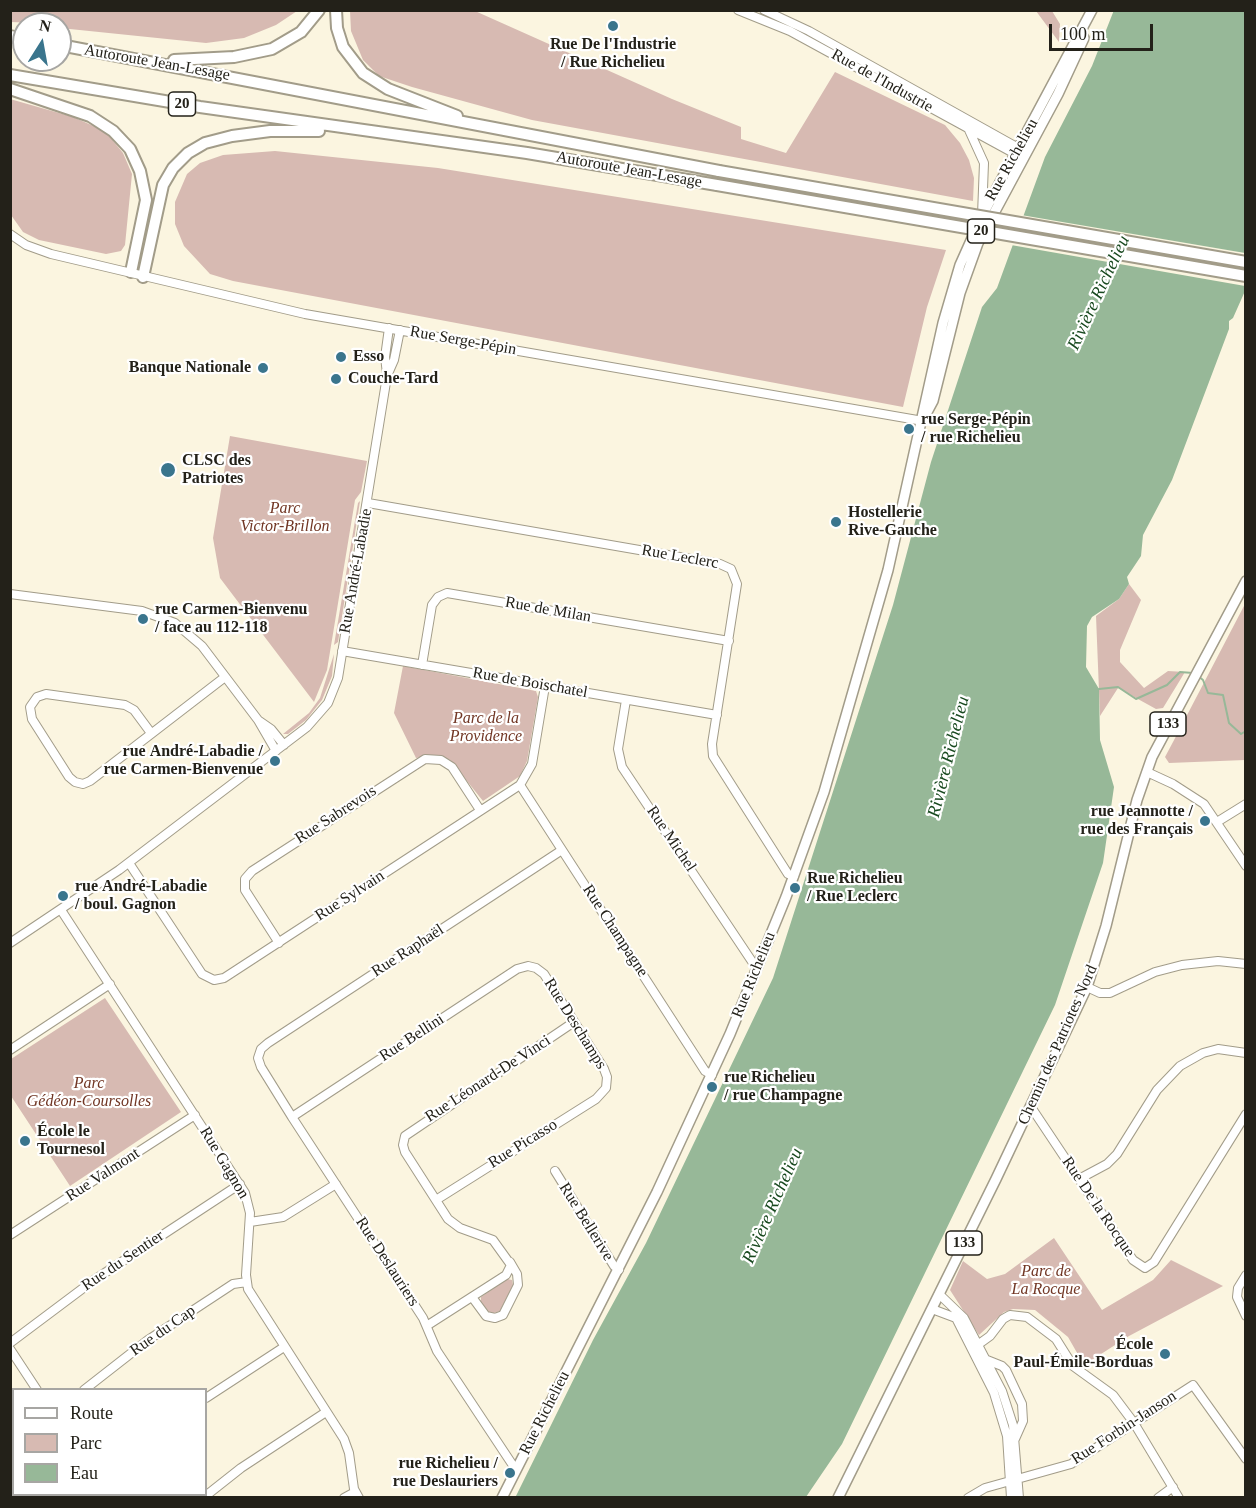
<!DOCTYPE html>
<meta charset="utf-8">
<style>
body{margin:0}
#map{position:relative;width:1256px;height:1508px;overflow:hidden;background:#fbf5e0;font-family:Georgia,serif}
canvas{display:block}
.frame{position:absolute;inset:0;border:12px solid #232119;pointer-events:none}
.legend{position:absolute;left:12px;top:1388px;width:195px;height:108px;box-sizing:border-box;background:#fff;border:2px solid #a7a6a3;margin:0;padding:8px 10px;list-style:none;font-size:18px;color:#232119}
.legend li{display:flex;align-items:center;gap:12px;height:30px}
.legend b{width:30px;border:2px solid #a7a6a3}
.north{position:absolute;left:12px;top:12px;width:60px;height:60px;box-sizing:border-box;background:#fff;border:2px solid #a7a6a3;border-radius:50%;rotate:11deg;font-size:16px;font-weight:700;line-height:24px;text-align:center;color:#232119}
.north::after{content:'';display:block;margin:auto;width:21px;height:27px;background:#3a758d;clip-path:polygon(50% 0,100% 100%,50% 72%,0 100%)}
.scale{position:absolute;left:1049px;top:24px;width:104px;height:27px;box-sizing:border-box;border:3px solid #232119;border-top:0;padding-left:8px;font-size:18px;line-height:21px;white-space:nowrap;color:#232119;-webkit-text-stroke:4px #fff;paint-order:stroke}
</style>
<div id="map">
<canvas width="1256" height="1508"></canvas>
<div class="frame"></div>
<ul class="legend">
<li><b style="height:8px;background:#fff"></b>Route</li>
<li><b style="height:16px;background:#d7bab2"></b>Parc</li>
<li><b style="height:16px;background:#97b898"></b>Eau</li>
</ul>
<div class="north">N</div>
<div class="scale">100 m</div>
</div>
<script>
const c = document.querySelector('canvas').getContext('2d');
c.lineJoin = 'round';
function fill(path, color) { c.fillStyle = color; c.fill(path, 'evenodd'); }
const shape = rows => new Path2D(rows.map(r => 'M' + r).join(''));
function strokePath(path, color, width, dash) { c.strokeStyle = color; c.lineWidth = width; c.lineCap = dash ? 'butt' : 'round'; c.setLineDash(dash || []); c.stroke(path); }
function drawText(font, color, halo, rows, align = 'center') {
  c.font = font + ' Georgia,serif'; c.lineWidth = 4.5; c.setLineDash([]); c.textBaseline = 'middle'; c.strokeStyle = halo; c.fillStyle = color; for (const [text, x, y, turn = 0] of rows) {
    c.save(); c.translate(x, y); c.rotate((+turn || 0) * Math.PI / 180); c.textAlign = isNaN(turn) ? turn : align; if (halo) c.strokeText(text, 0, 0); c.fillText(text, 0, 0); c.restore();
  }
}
fill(shape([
 [11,10,297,10,297,11,276,25,244,38,206,43,60,28,60,24,11,22],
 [350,11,475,11,672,99,741,127,741,139,786,153,835,72,945,125,960,143,969,160,974,178,973,201,532,120,412,87,379,76,363,60,351,31],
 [1036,11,1052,11,1060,24,1059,42],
 [10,99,73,117,105,131,123,153,132,174,125,245,121,251,106,254,39,240,23,232,11,215],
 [275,151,438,168,946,250,927,307,903,407,233,281,210,274,184,246,175,224,175,202,187,174,200,163,223,155],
 [230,436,367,461,361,492,355,500,327,670,314,702,220,578,213,538],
 [360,501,338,642,334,645,358,503],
 [1129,584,1141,600,1120,650,1120,662,1144,688,1168,671,1185,672,1163,708,1156,709,1118,688,1100,716,1096,616,1119,599],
 [1245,604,1245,760,1169,763,1165,757,1173,742],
 [334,654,332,676,322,700,306,720,288,734,283,734,309,713,320,698],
 [403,666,536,691,538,697,527,761,520,776,483,801,450,760,436,755,416,758,394,713],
 [105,998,181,1112,70,1186,11,1096,11,1059],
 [1054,1238,1102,1310,1153,1280,1171,1260,1223,1286,1129,1336,1084,1365,1068,1337,1035,1310,1013,1309,1004,1312,979,1335,950,1290,963,1261,987,1279,1005,1274],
 [507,1279,512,1280,513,1285,500,1311,491,1314,481,1303,481,1297]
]), '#d7bab2');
fill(shape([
 [1114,10,1245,11,1245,291,1233,318,1229,321,1229,329,1172,480,1143,535,1141,556,1127,577,1129,584,1119,599,1092,617,1087,626,1086,667,1099,689,1100,740,1114,787,1103,863,1055,1005,842,1444,806,1497,515,1498,593,1340,646,1243,773,978,893,605,931,462,982,307,997,288,1045,157,1092,66]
]), '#97b898');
fill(shape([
 [1021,215,1245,253,1245,286,1011,245]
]), '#fbf5e0');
strokePath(shape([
 [1198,676,1203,680,1208,693,1223,695,1229,723,1241,734,1246,731],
 [1099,689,1118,687,1136,699,1167,685,1180,672,1193,673]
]), '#97b898', 2);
const minor = shape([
 [738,10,790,31,1019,156],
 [764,10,809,31,1022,150],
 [969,130,984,163,982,215],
 [10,234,26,245,51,254,305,314,923,421],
 [387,374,385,357,389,328],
 [368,503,720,564,731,569,737,584,712,744,713,756,788,874,794,876],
 [10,594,142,611,175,623,202,646,258,720,276,751],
 [342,651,717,715],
 [422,665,432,605,438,597,447,593,729,641],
 [626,700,618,749,622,767,753,963,758,965],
 [258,720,271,729,284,745],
 [151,733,134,710,125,705,46,694,37,697,30,707,32,719,69,777,75,782,83,784,90,781,225,677],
 [1147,772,1173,784,1204,804,1246,866],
 [520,785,705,1071,712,1075],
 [1217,822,1246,804],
 [129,863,202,974,214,980,224,978,520,785,532,764,545,686],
 [61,910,245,1193,250,1213,246,1275,248,1289,344,1439,349,1453,354,1489,359,1498],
 [10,943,119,870,307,727,328,703,338,678,387,376,394,360,400,330],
 [279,943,245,890,245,879,252,871,425,759,441,760,452,767,480,810],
 [1087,987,1100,993,1110,993,1155,972,1182,965,1218,961,1246,964],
 [10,1050,110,984],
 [1031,1107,1133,1260,1145,1268,1154,1262,1246,1114],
 [292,1117,517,969,528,966,536,968,544,974,604,1069,607,1077,606,1088,596,1099,436,1200],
 [555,1171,614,1266,619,1270],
 [1079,1179,1107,1164,1117,1154,1157,1090,1180,1066,1203,1053,1218,1049,1246,1053],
 [250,1222,283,1217,336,1184],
 [10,1235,195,1115],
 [1246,1275,1238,1288,1237,1297,1246,1316],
 [939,1294,964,1318,1002,1391,1013,1425,1019,1498],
 [472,1297,486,1316,495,1318,503,1315,518,1285,517,1274,510,1262],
 [932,1309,956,1318,994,1393,1007,1436,1011,1498],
 [428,1325,506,1275,511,1265,493,1240,460,1228,448,1219,405,1152,403,1145,405,1136,574,1022],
 [10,1343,94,1280,240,1184],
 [10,1349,37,1390],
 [972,1349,990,1336,1003,1319,1010,1315,1027,1317,1056,1339,1073,1366,1113,1395,1134,1423,1179,1498],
 [987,1360,1002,1366,1006,1370,1022,1404,1023,1421,1015,1439],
 [84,1390,148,1340,233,1284,247,1282],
 [206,1398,284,1347],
 [517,1468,512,1464,437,1351,423,1318,292,1117,261,1067,258,1058,261,1049,268,1043,562,850],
 [10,1490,14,1488],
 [105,1494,107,1498],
 [203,1498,241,1468,326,1412],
 [344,1498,355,1492],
 [968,1498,985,1488,1071,1464,1193,1385,1246,1459],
 [1158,1498,1173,1487]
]);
const major = shape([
 [925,416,933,401,960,293,978,243,1058,94,1084,38],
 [502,1498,657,1192,730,1034,786,897,824,792,888,570,943,323,960,265,982,216,1092,10],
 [838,1498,996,1179,1087,987,1106,926,1137,800,1152,757,1246,581]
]);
const highway = shape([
 [336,10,337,28,343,47,363,73,388,89,457,116],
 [10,36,24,39],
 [60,45,719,171],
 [174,60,234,57,272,49,301,32,319,10],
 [10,75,200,107,527,153,717,185],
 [10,89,90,116,113,131,130,149,140,171,146,200,131,272],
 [143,277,163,185,173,168,188,153,205,143,232,136,270,131,319,131]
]);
strokePath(minor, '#a29c89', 10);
strokePath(major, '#a29c89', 12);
strokePath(highway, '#a29c89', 14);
strokePath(minor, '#fff', 8);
strokePath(major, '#fff', 9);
strokePath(highway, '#fff', 10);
const highwayBridge = shape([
 [719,171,1246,262],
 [717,185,1246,276]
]);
strokePath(highwayBridge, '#a29c89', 14, []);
strokePath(highwayBridge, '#fff', 10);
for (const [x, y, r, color] of [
 [613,26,6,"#3a758d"],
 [341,357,6,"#3a758d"],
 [263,368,6,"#3a758d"],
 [336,379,6,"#3a758d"],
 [909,429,6,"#3a758d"],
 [168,470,8,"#3a758d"],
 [836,522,6,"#3a758d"],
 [143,619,6,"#3a758d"],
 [275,761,6,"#3a758d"],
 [1205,821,6,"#3a758d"],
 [795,888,6,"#3a758d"],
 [63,896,6,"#3a758d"],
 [712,1087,6,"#3a758d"],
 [25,1141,6,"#3a758d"],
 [1165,1354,6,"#3a758d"],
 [510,1473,6,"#3a758d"]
]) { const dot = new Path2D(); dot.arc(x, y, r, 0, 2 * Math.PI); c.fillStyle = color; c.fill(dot); strokePath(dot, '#fff', 2); }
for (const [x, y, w] of [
 [182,104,27],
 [981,231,27],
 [1168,724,36],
 [964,1243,36]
]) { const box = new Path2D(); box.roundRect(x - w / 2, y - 12, w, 24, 4.5); c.fillStyle = '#fff'; c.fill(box); strokePath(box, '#232119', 1.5); }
drawText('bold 15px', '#232119', null, [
 ["20",182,104],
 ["20",981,231],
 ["133",1168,724],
 ["133",964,1243]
]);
drawText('bold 16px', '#232119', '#fff', [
 ["Rue De l'Industrie",613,45,"center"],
 ["/ Rue Richelieu",613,63,"center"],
 ["Esso",353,357],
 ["Banque Nationale",251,368,"right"],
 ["Couche-Tard",348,379],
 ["rue Serge-Pépin",921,420],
 ["/ rue Richelieu",921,438],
 ["CLSC des",182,461],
 ["Patriotes",182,479],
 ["Hostellerie",848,513],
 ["Rive-Gauche",848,531],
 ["rue Carmen-Bienvenu",155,610],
 ["/ face au 112-118",155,628],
 ["rue André-Labadie /",263,752,"right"],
 ["rue Carmen-Bienvenue",263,770,"right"],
 ["rue Jeannotte /",1193,812,"right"],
 ["rue des Français",1193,830,"right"],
 ["Rue Richelieu",807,879],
 ["/ Rue Leclerc",807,897],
 ["rue André-Labadie",75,887],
 ["/ boul. Gagnon",75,905],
 ["rue Richelieu",724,1078],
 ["/ rue Champagne",724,1096],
 ["École le",37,1132],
 ["Tournesol",37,1150],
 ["École",1153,1345,"right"],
 ["Paul-Émile-Borduas",1153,1363,"right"],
 ["rue Richelieu /",498,1464,"right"],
 ["rue Deslauriers",498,1482,"right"]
], 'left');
drawText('16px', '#232119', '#fff', [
 ["Autoroute Jean-Lesage",157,63,10],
 ["Rue de l'Industrie",882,81,29],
 ["Rue Richelieu",1012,160,-61],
 ["Autoroute Jean-Lesage",629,170,10],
 ["Rue Serge-Pépin",463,341,10],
 ["Rue Leclerc",680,557,10],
 ["Rue André-Labadie",356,571,-80],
 ["Rue de Milan",548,610,10],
 ["Rue de Boischatel",530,683,10],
 ["Rue Sabrevois",336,815,-33],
 ["Rue Michel",671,839,56],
 ["Rue Sylvain",350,896,-33],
 ["Rue Champagne",615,931,57],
 ["Rue Raphaël",408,951,-33],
 ["Rue Richelieu",754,975,-68],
 ["Rue Deschamps",575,1024,58],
 ["Rue Bellini",412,1038,-33],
 ["Chemin des Patriotes Nord",1058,1045,-66],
 ["Rue Léonard-De Vinci",488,1079,-33],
 ["Rue Picasso",523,1144,-32],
 ["Rue Gagnon",224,1163,59],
 ["Rue Valmont",103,1175,-33],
 ["Rue De la Rocque",1098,1207,56],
 ["Rue Bellerive",586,1222,58],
 ["Rue du Sentier",123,1261,-34],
 ["Rue Deslauriers",387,1262,57],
 ["Rue du Cap",163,1331,-35],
 ["Rue Richelieu",545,1413,-63],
 ["Rue Forbin-Janson",1124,1428,-33]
]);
drawText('italic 16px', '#713624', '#fff', [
 ["Parc",285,509],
 ["Victor-Brillon",285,527],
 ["Parc de la",486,719],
 ["Providence",486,737],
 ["Parc",89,1084],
 ["Gédéon-Coursolles",89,1102],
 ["Parc de",1046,1272],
 ["La Rocque",1046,1290]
]);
drawText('italic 18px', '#18491f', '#fff', [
 ["Rivière Richelieu",1099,293,-65],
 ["Rivière Richelieu",949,757,-76],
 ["Rivière Richelieu",773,1206,-66]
]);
</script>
